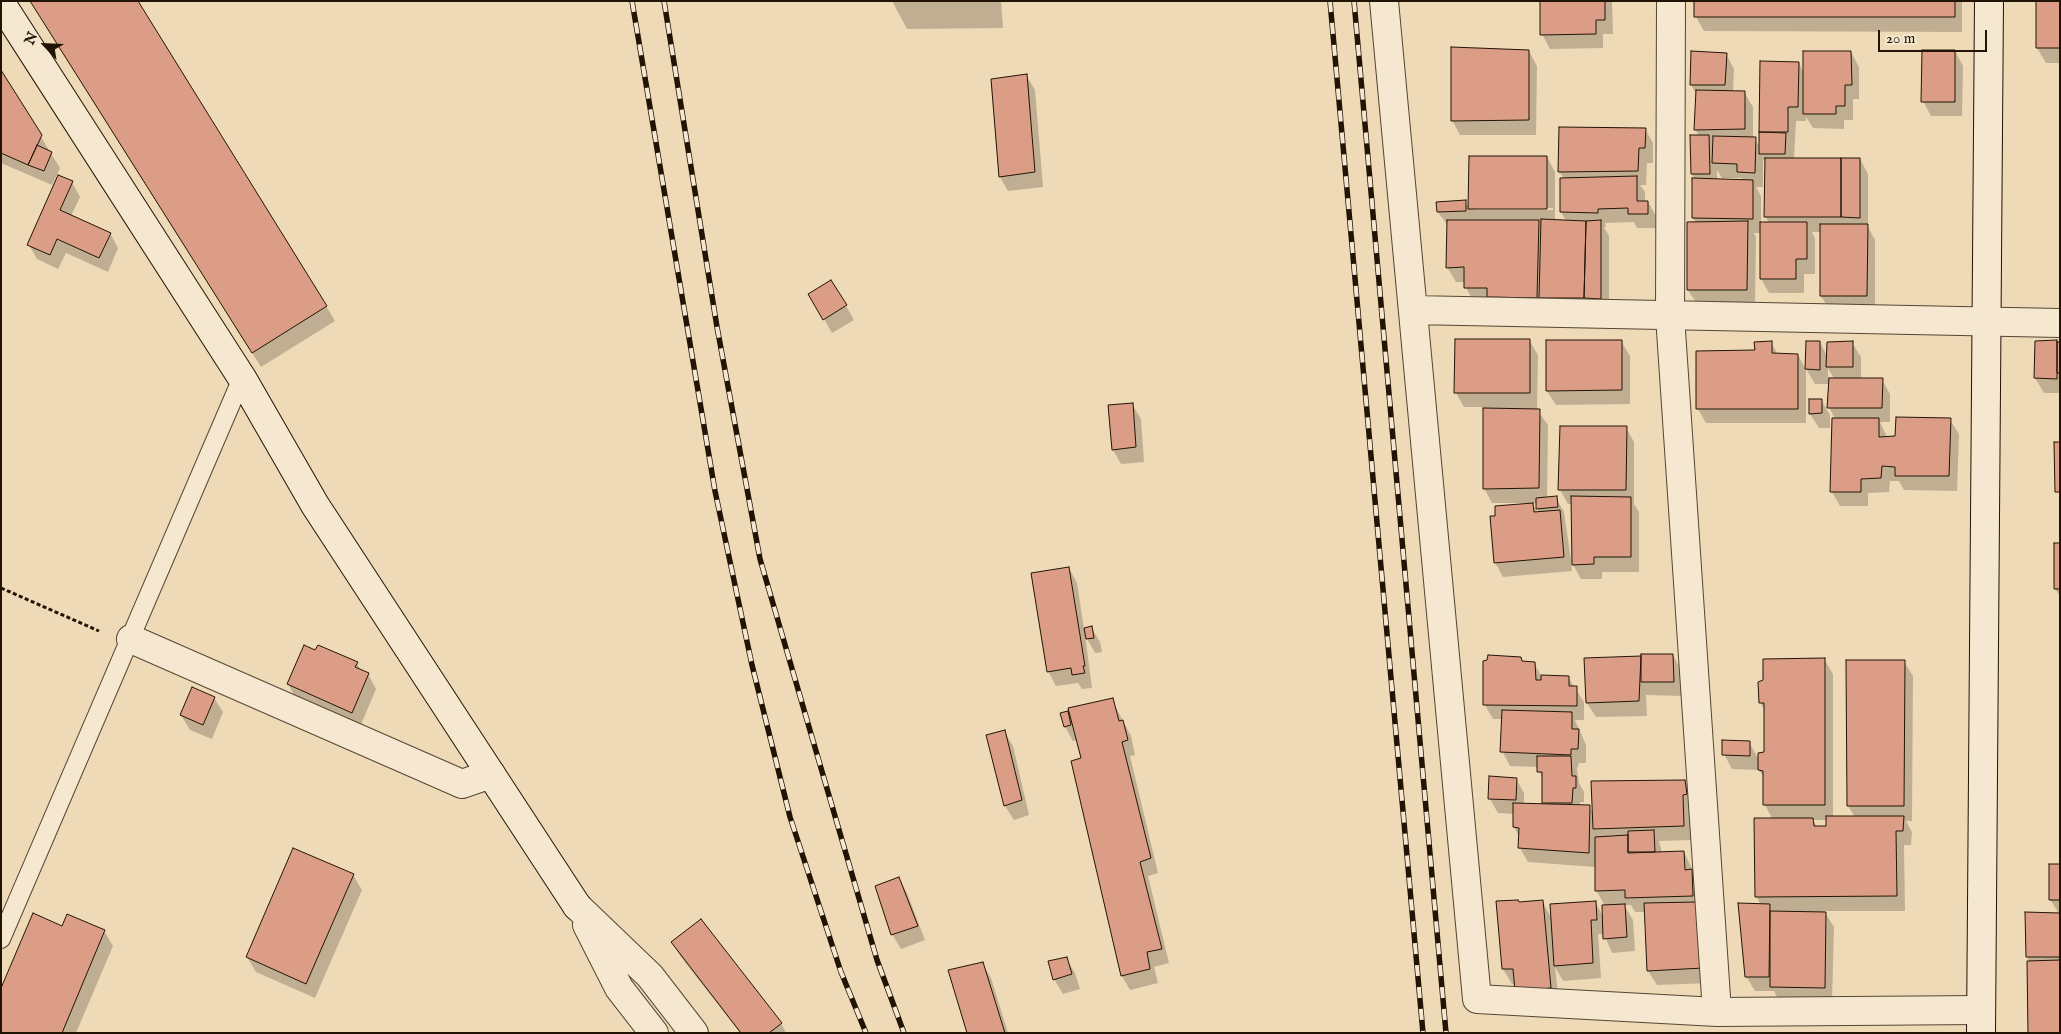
<!DOCTYPE html>
<style>
body{margin:0}
#map{position:relative;width:2061px;height:1034px;overflow:hidden;background:#efdab7;font-family:"IM FELL English",serif}
canvas{display:block}
.frame{position:absolute;inset:0;border:2px solid #211405;pointer-events:none}
.north{position:absolute;left:20px;top:20px;width:50px;height:50px;-webkit-text-stroke:4px #f5e7d0;paint-order:stroke;rotate:295deg;font-size:14px;font-weight:700;line-height:20px;text-align:center;color:#211405}
.north::after{content:'';display:block;margin:auto;width:18px;height:22px;background:#211405;clip-path:polygon(50% 0,100% 100%,50% 72%,0 100%)}
.scale{position:absolute;left:1878px;top:30px;width:109px;height:22px;box-sizing:border-box;border:2px solid #211405;border-top:0;padding-left:6px;font-size:15px;line-height:18px;white-space:nowrap;color:#211405;-webkit-text-stroke:4px #f5e7d0;paint-order:stroke}
</style>
<div id="map">
<canvas width="2061" height="1034"></canvas>
<div class="frame"></div>
<div class="north">N</div>
<div class="scale">20 m</div>
</div>
<script>
const c = document.querySelector('canvas').getContext('2d');
c.lineJoin = 'round';
function fill(path, color) { c.fillStyle = color; c.fill(path, 'evenodd'); }
const shape = rows => new Path2D(rows.map(r => 'M' + r).join(''));
function strokePath(path, color, width, dash) { c.strokeStyle = color; c.lineWidth = width; c.lineCap = dash ? 'butt' : 'round'; c.setLineDash(dash || []); c.stroke(path); }
fill(shape([
 [30,1,326,306,335,321,261,367],
 [1001,1,1003,28,907,29,892,1],
 [1541,1,1612,1,1613,34,1603,34,1603,48,1550,49,1542,34],
 [1696,1,1962,1,1962,32,1704,31,1696,17],
 [2037,1,2060,1,2060,63,2046,63,2037,48],
 [1529,51,1537,66,1536,135,1460,135,1452,120],
 [1955,51,1963,66,1962,116,1931,116,1923,101],
 [1851,52,1859,67,1859,99,1853,99,1853,120,1844,120,1844,129,1813,128,1806,117,1806,121,1796,121,1794,159,1860,159,1868,174,1868,227,1875,240,1875,311,1830,311,1821,296,1821,232,1812,232,1815,238,1815,274,1804,274,1804,293,1769,293,1761,279,1761,233,1754,233,1756,237,1755,304,1697,304,1688,290,1696,223,1693,218,1695,180,1692,174,1692,136,1699,136,1695,129,1697,95,1691,85,1726,54,1734,69,1733,92,1744,92,1753,107,1753,138,1760,147,1761,62,1799,63,1804,74],
 [1763,159,1766,164,1766,217,1769,223,1761,223,1761,196,1756,187,1763,187],
 [1717,170,1722,178,1742,178,1744,181,1717,180],
 [1,72,60,168,52,185,1,163],
 [1026,75,1035,90,1043,187,1008,191,1000,177,992,80],
 [1645,129,1653,143,1653,163,1647,163,1646,185,1640,185,1645,192,1645,202,1648,202,1656,216,1656,228,1637,228,1634,222,1605,223,1606,227,1604,227,1609,236,1609,313,1474,302,1466,288,1466,282,1456,282,1447,267,1448,226,1438,212,1465,202,1470,209,1470,158,1547,157,1555,172,1555,221,1566,221,1561,212,1564,179,1559,171],
 [1476,208,1553,208,1553,210,1476,210],
 [72,182,80,197,71,216,110,233,118,248,108,272,66,253,58,269,37,259,29,245],
 [810,294,846,306,854,320,832,333],
 [1529,340,1538,355,1537,410,1548,425,1547,498,1556,498,1564,512,1571,560,1573,560,1573,504,1568,504,1560,490,1626,428,1634,442,1634,504,1639,512,1639,572,1602,572,1602,579,1581,579,1571,561,1572,571,1503,577,1495,562,1528,503,1492,503,1484,488,1484,407,1464,407,1456,393],
 [1532,503,1537,503,1538,514],
 [1621,341,1630,356,1630,404,1556,405,1547,391],
 [2057,341,2060,343,2060,393,2044,393,2035,378],
 [1771,342,1778,355,1798,355,1806,370,1806,423,1706,423,1698,409,1756,351],
 [1820,342,1827,356,1852,343,1861,357,1861,379,1882,380,1890,394,1890,422,1880,422,1887,437,1897,437,1950,420,1959,434,1957,491,1904,490,1899,481,1890,481,1889,492,1868,493,1868,506,1840,506,1832,492,1835,419,1829,407,1830,384,1815,384,1806,369],
 [1828,368,1834,379,1828,379],
 [1821,400,1830,415,1830,428,1819,428,1810,414],
 [1132,404,1141,419,1144,462,1121,464,1113,450],
 [2060,544,2060,596,2055,589],
 [1069,568,1077,583,1084,629,1091,627,1100,642,1102,652,1095,653,1085,635,1092,688,1082,689,1078,683,1056,686,1048,671],
 [1673,655,1681,670,1681,696,1646,695,1647,716,1596,717,1587,703,1586,659],
 [1521,658,1523,662,1534,663,1542,677,1568,677,1584,702,1584,720,1575,720,1586,745,1586,763,1579,763,1577,769,1579,783,1584,792,1584,802,1580,802,1580,806,1589,806,1594,814,1685,781,1693,796,1692,840,1659,841,1662,853,1684,852,1700,885,1710,983,1657,985,1648,971,1646,912,1635,912,1631,905,1624,905,1633,920,1635,951,1612,953,1604,934,1598,934,1601,978,1563,981,1555,967,1559,1002,1512,984,1503,969,1498,903,1542,901,1552,919,1595,902,1603,916,1605,906,1596,890,1596,867,1528,862,1520,848,1520,838,1514,827,1514,814,1498,813,1490,799,1516,779,1524,793,1524,805,1545,805,1543,780,1538,767,1510,766,1502,751,1503,719,1493,719,1485,705],
 [1824,659,1833,674,1833,818,1855,817,1848,806,1847,661,1904,662,1913,676,1912,821,1906,821,1912,832,1911,845,1904,845,1905,911,1824,911,1834,927,1832,1002,1779,1001,1774,991,1755,991,1746,976,1761,905,1756,896,1773,820,1765,805,1765,779,1759,770,1732,769,1724,754,1749,742,1759,760,1765,754,1765,711,1760,702],
 [1813,820,1827,820,1827,828,1817,827],
 [357,663,361,671,368,674,376,689,360,727,296,699,288,684],
 [214,698,223,712,212,739,190,730,181,715],
 [1112,700,1131,736,1135,755,1130,756,1158,873,1148,876,1169,963,1154,967,1158,983,1130,990,1122,976,1083,759,1078,740,1073,741,1065,727,1062,714],
 [1004,731,1013,746,1029,815,1014,820,1005,806,987,736],
 [2060,865,2060,1033,2027,957,2059,914,2050,899],
 [353,875,362,890,315,998,256,972,247,957],
 [899,878,907,893,925,940,901,949,892,934],
 [62,927,104,931,113,946,76,1033,1,1033],
 [672,943,781,1023,786,1033,740,1033,681,957],
 [1066,958,1075,973,1080,989,1063,994,1054,979],
 [982,963,991,978,1008,1033,968,1033]
]), '#0003');
const building = shape([
 [30,1,138,1,327,306,252,353,30,1],
 [1540,1,1605,1,1605,20,1596,20,1596,34,1540,35,1540,1],
 [1694,1,1955,1,1955,17,1694,17,1694,1],
 [2036,1,2060,1,2060,48,2036,48,2036,1],
 [1451,47,1529,50,1529,120,1451,121,1451,47],
 [1922,50,1955,50,1955,102,1921,102,1922,50],
 [1691,51,1727,53,1725,85,1690,85,1691,51],
 [1803,51,1851,51,1852,85,1845,85,1845,106,1836,106,1836,114,1803,114,1803,51],
 [1760,61,1799,62,1798,107,1788,107,1788,132,1759,132,1760,61],
 [1,70,42,135,28,165,1,153,1,70],
 [1027,74,1035,172,999,177,991,79,1027,74],
 [1696,90,1745,91,1745,129,1694,130,1696,90],
 [1559,127,1646,128,1645,148,1639,148,1638,171,1558,172,1559,127],
 [1759,132,1786,133,1785,154,1759,154,1759,132],
 [1690,135,1709,135,1710,174,1691,174,1690,135],
 [1713,136,1756,137,1755,173,1737,172,1737,164,1712,163,1713,136],
 [37,145,52,152,44,171,28,165,37,145],
 [1469,156,1547,156,1547,209,1468,209,1469,156],
 [1765,158,1841,158,1841,217,1764,217,1765,158],
 [1841,158,1860,158,1860,218,1841,217,1841,158],
 [58,175,73,181,60,210,111,233,99,258,57,239,50,255,27,245,58,175],
 [1637,176,1637,201,1648,201,1648,214,1628,214,1628,208,1598,209,1598,213,1560,212,1560,178,1637,176],
 [1692,178,1753,180,1753,219,1692,218,1692,178],
 [1466,200,1466,211,1437,212,1436,202,1466,200],
 [1541,219,1586,221,1584,298,1539,298,1541,219],
 [1447,220,1539,220,1537,298,1487,297,1487,288,1464,288,1464,267,1446,268,1447,220],
 [1601,220,1601,299,1584,298,1586,221,1601,220],
 [1748,221,1747,290,1687,290,1687,222,1748,221],
 [1760,222,1807,222,1807,259,1796,259,1796,279,1760,279,1760,222],
 [1820,224,1868,224,1867,296,1820,296,1820,224],
 [831,280,847,305,823,320,808,294,831,280],
 [1455,339,1530,339,1530,393,1454,393,1455,339],
 [1546,340,1622,340,1622,390,1546,391,1546,340],
 [2057,340,2057,379,2034,378,2035,341,2057,340],
 [1772,341,1772,353,1798,354,1798,409,1696,409,1696,351,1755,350,1754,342,1772,341],
 [1806,341,1820,341,1820,370,1805,369,1806,341],
 [1853,341,1853,367,1826,367,1827,342,1853,341],
 [2057,342,2060,342,2060,373,2057,373,2057,342],
 [1829,378,1883,378,1882,408,1827,408,1829,378],
 [1809,399,1822,399,1822,413,1809,414,1809,399],
 [1133,403,1136,447,1112,450,1108,405,1133,403],
 [1483,408,1540,409,1539,488,1483,489,1483,408],
 [1896,417,1951,418,1949,476,1895,476,1895,467,1882,466,1881,478,1861,479,1861,492,1830,492,1832,418,1879,418,1879,437,1895,436,1896,417],
 [1560,426,1627,426,1626,490,1558,490,1560,426],
 [2054,442,2060,442,2060,492,2055,492,2054,442],
 [1557,496,1558,507,1536,509,1536,498,1557,496],
 [1571,496,1631,497,1631,557,1594,557,1594,564,1572,565,1571,496],
 [1533,503,1534,512,1560,510,1564,557,1494,563,1490,516,1495,516,1495,506,1533,503],
 [2054,543,2060,543,2060,589,2054,589,2054,543],
 [1069,567,1085,666,1083,666,1085,673,1072,675,1071,668,1047,672,1031,573,1069,567],
 [1092,626,1094,638,1086,639,1084,628,1092,626],
 [304,645,315,650,318,645,358,662,355,667,369,673,352,713,287,684,304,645],
 [1641,654,1673,654,1674,682,1641,682,1641,654],
 [1488,655,1521,657,1522,661,1535,662,1536,680,1541,680,1541,675,1569,676,1569,686,1577,686,1577,706,1483,705,1483,661,1487,660,1488,655],
 [1641,656,1639,701,1586,703,1584,658,1641,656],
 [1825,658,1825,805,1763,805,1763,771,1758,770,1758,753,1764,752,1764,703,1759,703,1758,682,1763,680,1763,659,1825,658],
 [1846,660,1905,660,1904,806,1847,806,1846,660],
 [192,687,215,697,203,725,180,715,192,687],
 [1113,698,1119,721,1123,720,1128,740,1122,742,1151,858,1140,862,1162,949,1147,952,1150,969,1121,976,1071,761,1081,758,1068,708,1113,698],
 [1502,710,1572,712,1572,729,1579,729,1578,749,1571,749,1571,755,1500,752,1502,710],
 [1068,711,1071,725,1064,727,1060,713,1068,711],
 [1005,730,1022,800,1004,806,986,735,1005,730],
 [1722,740,1750,741,1750,756,1722,755,1722,740],
 [1537,756,1571,756,1572,776,1576,776,1576,788,1573,788,1572,803,1542,803,1542,772,1537,772,1537,756],
 [1489,776,1517,778,1516,800,1488,799,1489,776],
 [1685,780,1687,794,1683,795,1684,826,1593,829,1591,781,1685,780],
 [1513,803,1590,805,1589,853,1518,848,1519,828,1513,827,1513,803],
 [1826,816,1904,816,1903,831,1896,831,1897,896,1755,897,1754,818,1813,818,1814,826,1826,826,1826,816],
 [1654,830,1655,852,1628,852,1628,831,1654,830],
 [1628,835,1628,853,1684,851,1685,870,1692,869,1693,896,1625,898,1625,890,1595,891,1595,837,1628,835],
 [293,848,354,874,306,984,246,957,293,848],
 [2049,864,2060,864,2060,900,2049,900,2049,864],
 [899,877,918,926,891,935,875,886,899,877],
 [1518,900,1519,902,1543,900,1551,988,1515,991,1513,969,1502,969,1496,901,1518,900],
 [1596,901,1597,920,1591,920,1593,963,1554,966,1550,904,1596,901],
 [1696,902,1703,968,1647,971,1644,903,1696,902],
 [1738,903,1770,904,1769,977,1745,977,1738,903],
 [1625,904,1627,937,1603,939,1602,905,1625,904],
 [1770,911,1826,912,1825,988,1770,987,1770,911],
 [2025,912,2060,913,2060,957,2026,957,2025,912],
 [33,913,62,926,67,914,105,930,62,1033,1,1033,1,988,33,913],
 [701,919,782,1023,769,1033,741,1033,671,942,701,919],
 [1067,957,1072,974,1053,980,1048,961,1067,957],
 [2060,960,2060,1033,2028,1033,2027,961,2060,960],
 [983,962,1005,1033,967,1033,948,970,983,962]
]);
fill(building, '#db9d85');
strokePath(building, '#211405', 1);
const lane = shape([
 [1,939,242,378]
]);
const street = shape([
 [1384,1,1477,999,1717,1012,1981,1010],
 [1671,1,1670,316,1717,1012],
 [1413,310,2060,323],
 [131,639,462,784,491,774],
 [577,906,650,976,694,1033],
 [587,925,619,988,654,1033]
]);
const secondary = shape([
 [1,3,242,378,315,505,577,906],
 [1981,1033,1989,1]
]);
strokePath(lane, '#544632', 20);
strokePath(street, '#544632', 30);
strokePath(secondary, '#211405', 30);
strokePath(shape([
 [1,588,99,631]
]), '#211405', 3, [4, 2.5]);
strokePath(lane, '#f5e7d0', 18);
strokePath(street, '#f5e7d0', 28);
strokePath(secondary, '#f5e7d0', 28);
const rail = shape([
 [632,1,715,491,752,665,790,817,841,972,866,1033],
 [664,1,717,327,760,559,877,960,904,1033],
 [1330,1,1423,1033],
 [1354,1,1446,1033]
]);
strokePath(rail, '#211405', 5.5);
strokePath(rail, '#f5e7d0', 4, [11]);
</script>
